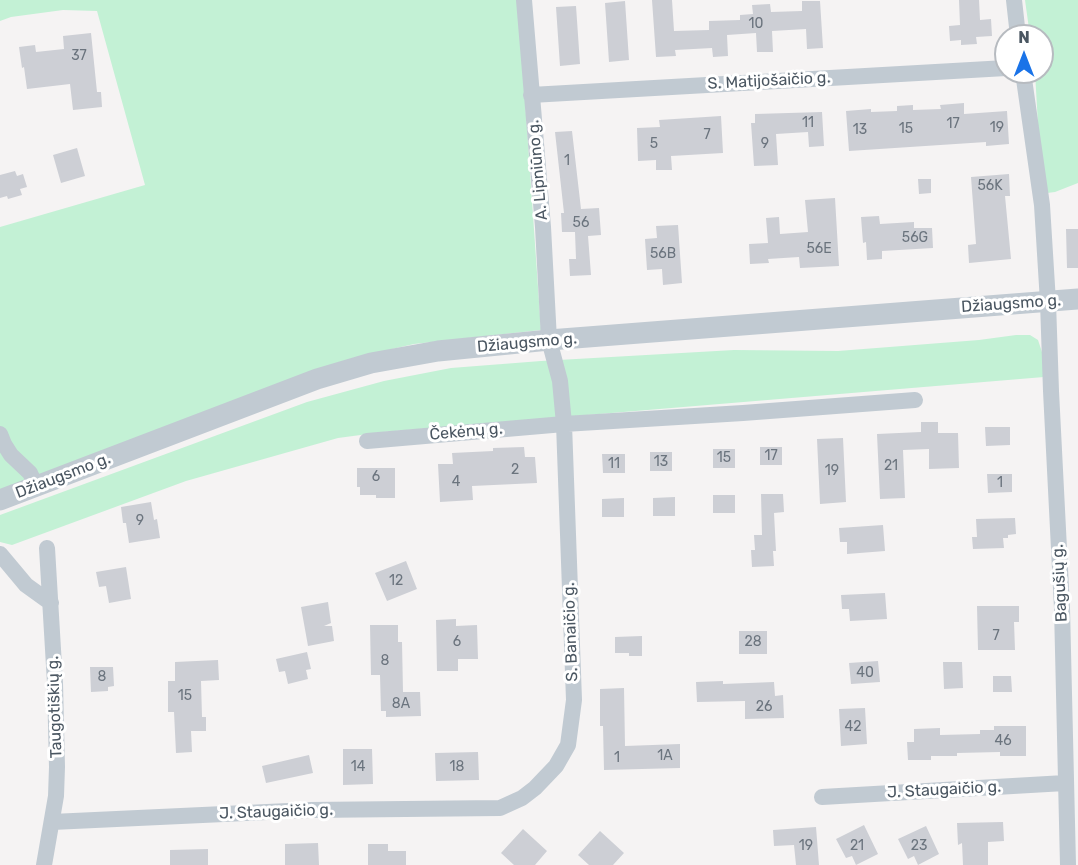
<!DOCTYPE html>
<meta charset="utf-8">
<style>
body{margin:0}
#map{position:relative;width:1078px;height:865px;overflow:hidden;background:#f5f3f3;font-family:Rubik,sans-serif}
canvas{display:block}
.north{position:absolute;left:994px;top:24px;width:60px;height:60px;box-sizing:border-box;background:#fff;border:2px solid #b7bbc0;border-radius:50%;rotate:0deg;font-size:16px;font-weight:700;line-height:24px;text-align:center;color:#4a5661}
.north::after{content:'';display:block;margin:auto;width:21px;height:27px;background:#1a73e8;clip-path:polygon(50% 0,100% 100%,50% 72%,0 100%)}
</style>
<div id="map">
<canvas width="1078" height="865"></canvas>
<div class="north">N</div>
</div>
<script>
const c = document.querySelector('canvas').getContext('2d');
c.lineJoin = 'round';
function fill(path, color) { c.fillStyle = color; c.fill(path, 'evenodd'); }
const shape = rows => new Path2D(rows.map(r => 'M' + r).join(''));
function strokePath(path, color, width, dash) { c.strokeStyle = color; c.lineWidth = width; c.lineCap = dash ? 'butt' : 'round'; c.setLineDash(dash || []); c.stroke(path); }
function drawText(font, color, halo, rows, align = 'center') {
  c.font = font + ' Rubik,sans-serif'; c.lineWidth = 6; c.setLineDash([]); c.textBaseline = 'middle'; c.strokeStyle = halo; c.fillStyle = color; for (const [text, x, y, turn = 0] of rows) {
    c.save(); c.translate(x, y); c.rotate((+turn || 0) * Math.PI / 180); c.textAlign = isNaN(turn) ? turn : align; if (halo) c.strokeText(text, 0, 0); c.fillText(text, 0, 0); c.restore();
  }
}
fill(shape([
 [0,0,518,0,541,330,414,344,353,358,0,491,0,227,145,185,97,11,63,10,11,17,0,21],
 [1025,0,1078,0,1078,183,1055,192,1047,193,1040,160,1035,72,1042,72,1042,36,1030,36],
 [1016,335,1030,335,1038,340,1042,352,1044,377,383,432,338,438,186,481,12,545,0,542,0,515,307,402,384,381,451,368,541,361,734,350,838,351,979,340]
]), '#c3f1d5');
fill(shape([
 [652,0,672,0,674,31,709,30,709,21,740,20,740,15,753,14,752,5,770,4,771,12,802,11,802,1,820,1,823,48,807,49,806,29,772,31,773,52,757,52,756,33,727,35,728,56,713,57,712,48,675,50,676,56,656,57],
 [959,0,979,0,980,20,991,19,992,36,976,37,977,44,961,45,961,40,950,41,949,26,960,25],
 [625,1,629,60,609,62,605,3],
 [576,6,580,64,560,66,556,7],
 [91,33,97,92,101,92,102,107,73,110,70,84,27,89,24,67,22,68,19,47,35,45,36,52,64,49,63,36],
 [964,103,964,114,1007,111,1009,144,986,146,986,142,849,151,846,111,871,109,871,112,897,111,897,106,913,105,913,110,941,109,940,105],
 [822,112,824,146,809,147,808,132,776,134,778,165,754,166,751,123,755,123,755,114],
 [721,116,723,153,671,156,672,170,656,170,656,160,638,161,637,128,660,127,659,120],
 [572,131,581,209,599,208,601,235,588,236,591,275,570,276,569,259,576,259,575,232,562,232,561,213,564,213,555,132],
 [77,148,85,176,61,183,53,155],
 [15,171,17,176,23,174,27,187,20,189,22,195,8,199,7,196,0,198,0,175],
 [1009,174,1010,196,1005,196,1011,259,969,263,968,245,976,244,971,177],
 [918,179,931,179,931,193,919,194],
 [835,198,839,266,800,268,799,257,768,259,769,263,750,264,749,244,768,243,766,218,779,217,780,234,808,232,805,200],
 [879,216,880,224,914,222,914,228,932,228,933,248,882,251,882,259,867,260,866,242,863,243,861,217],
 [678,225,682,283,663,285,662,269,647,270,645,239,657,238,656,226],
 [1066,229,1078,229,1078,268,1067,268],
 [921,422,938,422,938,433,958,433,959,468,929,469,929,449,903,450,905,498,880,499,877,434,921,432],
 [985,427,1010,427,1010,445,986,446],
 [843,438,846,502,820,504,817,439],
 [524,447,525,457,535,457,537,483,472,486,473,500,440,502,438,464,453,464,452,453,493,451,493,448],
 [760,447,782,447,782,465,760,465],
 [713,449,735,449,735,468,713,468],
 [650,452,672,452,672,471,650,471],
 [602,454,625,454,625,473,603,473],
 [357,468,395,468,395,498,376,498,376,495,360,495,360,487,357,487],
 [987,474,1012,474,1012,492,988,493],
 [761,494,783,494,784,512,774,513,776,551,773,551,774,566,752,567,751,550,755,550,754,535,762,535],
 [713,495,735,495,735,513,713,513],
 [675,497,675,516,653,516,653,498],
 [624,498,624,517,602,517,602,499],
 [151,502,154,520,157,519,160,538,129,543,126,523,123,523,121,507],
 [1015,518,1016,534,1008,535,1008,538,1003,538,1004,548,973,549,972,537,977,537,976,519],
 [883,525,885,551,847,554,847,542,840,542,839,528],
 [406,561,417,589,387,601,375,573],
 [126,567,131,599,109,603,106,586,99,587,96,572],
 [885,593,887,619,850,621,849,609,842,609,841,595],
 [328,602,331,623,324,626,332,626,334,641,308,646,301,607],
 [977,606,1019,606,1019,622,1014,622,1015,650,978,650],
 [456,619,456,626,477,625,478,659,458,659,458,671,437,671,436,620],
 [370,625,398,625,398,642,402,642,403,692,420,692,421,716,386,717,386,711,381,711,380,675,371,675],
 [739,631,767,631,767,654,739,654],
 [642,636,642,656,629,656,629,653,615,653,615,637],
 [307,652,311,669,306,670,308,679,288,684,285,671,279,672,276,659],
 [218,660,219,680,201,681,202,717,206,717,206,731,191,731,192,752,176,753,174,712,168,712,168,681,175,681,175,662],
 [878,661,880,682,851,684,849,663],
 [943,662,962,662,963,688,944,689],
 [90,667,113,667,114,686,108,687,108,691,91,692],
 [993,676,1011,676,1012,692,993,692],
 [723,681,723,684,774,682,775,696,783,695,784,718,745,719,745,701,697,702,696,682],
 [624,688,625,746,680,744,680,768,604,770,603,726,600,726,600,689],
 [865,708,867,744,841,746,839,709],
 [994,726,1026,726,1026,756,1000,756,1000,752,957,753,957,756,931,756,931,760,908,760,907,742,914,742,914,729,940,728,940,735,980,734,980,730,994,730],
 [343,749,372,749,373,784,343,785],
 [478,752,479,780,436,781,435,753],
 [309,755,313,773,266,783,262,766],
 [1003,822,1004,841,988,842,988,865,963,865,962,843,958,845,957,823],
 [864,825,878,854,856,865,852,856,846,858,836,839],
 [926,826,939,854,918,865,914,856,908,859,898,839],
 [816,827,819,865,796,865,794,845,774,846,773,830],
 [523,829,547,851,535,865,514,865,501,853],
 [600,831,624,853,613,865,589,865,578,855],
 [318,843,319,865,285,865,285,844],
 [368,844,388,844,388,851,406,851,406,865,368,865],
 [208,849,208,865,170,865,170,850]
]), '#cdcfd5');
strokePath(shape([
 [1014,0,1018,36],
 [1023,72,1042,205,1048,302,1051,391,1062,608,1068,865],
 [531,95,1006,68],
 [0,434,4,444,11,455,30,473,36,486],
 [367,441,564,424,743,413,915,400],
 [0,554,26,585,51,603],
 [822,797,1065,783],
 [52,822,310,810,500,808,522,798,535,788,556,766,568,745,574,700,564,424,560,381,549,340,543,227,524,0],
 [44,865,56,796,57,767,55,683,47,548]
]), '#c1cad2', 16);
strokePath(shape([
 [0,500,317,379,371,363,438,351,549,340,1078,299]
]), '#c1cad2', 21);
drawText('14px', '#6b747e', null, [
 ["10",756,24],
 ["37",79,56],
 ["11",808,123],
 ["17",953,124],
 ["19",997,128],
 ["15",906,129],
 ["13",860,130],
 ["7",707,135],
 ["5",654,144],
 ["9",765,144],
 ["1",567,161],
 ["56K",990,186],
 ["56",581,223],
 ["56G",915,238],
 ["56E",819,249],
 ["56B",663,254],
 ["17",771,456],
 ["15",724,458],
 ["13",661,462],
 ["11",614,464],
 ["21",891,466],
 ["2",515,470],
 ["19",832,471],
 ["6",376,477],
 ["4",456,482],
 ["1",1000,483],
 ["9",140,521],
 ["12",396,581],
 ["7",996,636],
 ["6",457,642],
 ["28",753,642],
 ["8",385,661],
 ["40",865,673],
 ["8",102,677],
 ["15",185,696],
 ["8A",401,704],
 ["26",764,707],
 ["42",853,727],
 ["46",1003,741],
 ["1A",665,756],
 ["1",617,758],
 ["14",358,767],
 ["18",457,767],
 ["19",806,846],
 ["21",857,846],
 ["23",919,846]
]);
drawText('16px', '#4a5661', '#fff', [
 ["S. Matijošaičio g.",769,81,-3],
 ["A. Lipniūno g.",538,170,-95],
 ["Džiaugsmo g.",1011,304,-4],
 ["Džiaugsmo g.",527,343,-5],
 ["Čekėnų g.",466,432,-5],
 ["Džiaugsmo g.",63,476,-21],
 ["Bagušių g.",1060,583,-93],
 ["S. Banaičio g.",571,632,-92],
 ["Taugotiškių g.",55,707,-92],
 ["J. Staugaičio g.",944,790,-3],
 ["J. Staugaičio g.",276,812,-2]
]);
</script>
